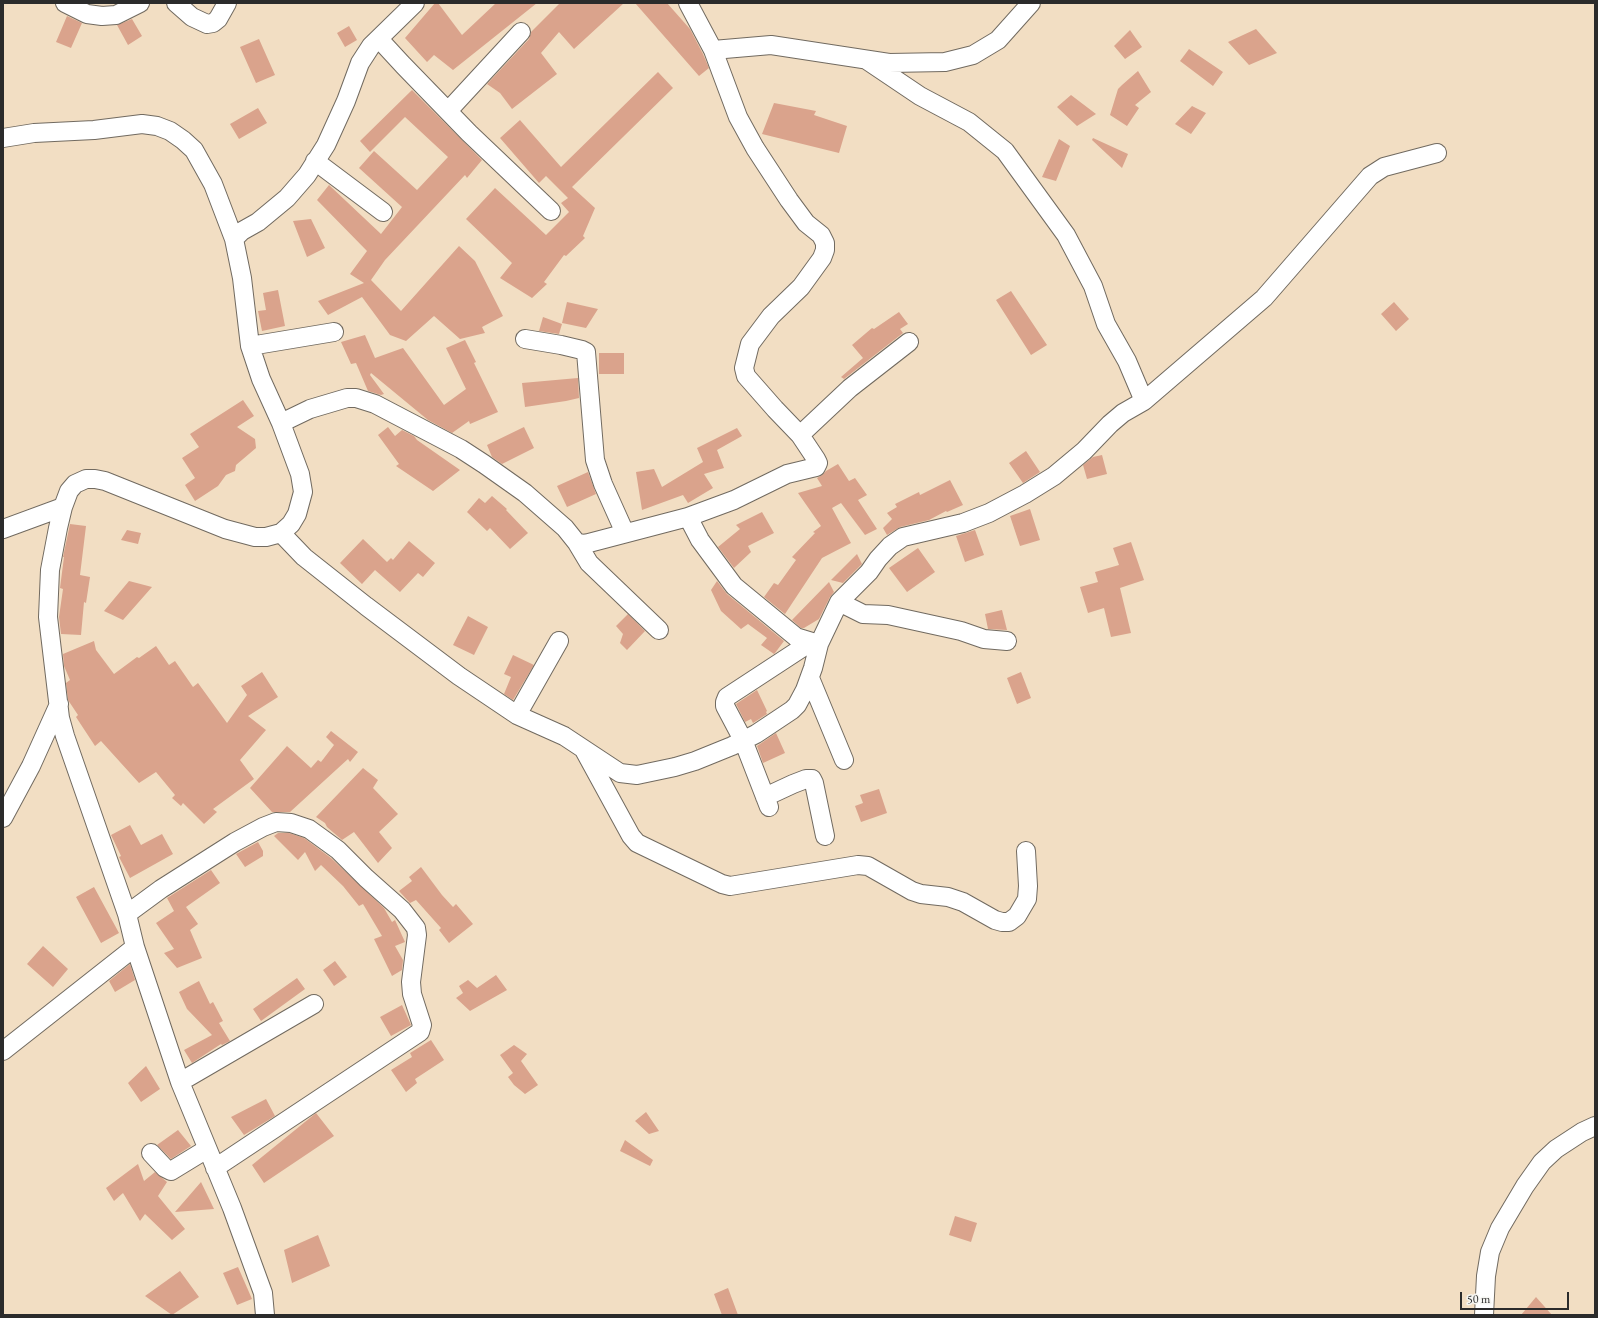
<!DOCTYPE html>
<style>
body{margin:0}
#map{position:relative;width:1598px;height:1318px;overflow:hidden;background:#f2dec3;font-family:"EB Garamond",serif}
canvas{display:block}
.frame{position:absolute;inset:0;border:4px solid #2b2b2b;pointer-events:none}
.scale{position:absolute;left:1460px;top:1292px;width:109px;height:18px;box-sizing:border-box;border:2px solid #2b2b2b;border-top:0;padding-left:5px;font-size:12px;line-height:14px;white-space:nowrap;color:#2b2b2b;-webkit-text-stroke:3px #f6f6f2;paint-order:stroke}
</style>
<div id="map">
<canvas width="1598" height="1318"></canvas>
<div class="frame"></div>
<div class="scale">50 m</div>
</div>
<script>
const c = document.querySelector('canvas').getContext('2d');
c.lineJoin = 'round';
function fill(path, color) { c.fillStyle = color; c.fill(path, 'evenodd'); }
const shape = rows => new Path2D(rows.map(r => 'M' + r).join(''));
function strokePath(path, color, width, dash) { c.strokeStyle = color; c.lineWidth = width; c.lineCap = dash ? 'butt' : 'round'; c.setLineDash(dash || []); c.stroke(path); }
fill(shape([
 [435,3,438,3,462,35,496,3,537,3,453,70,434,55,427,62,405,38],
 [560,3,624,3,574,49,559,32,541,53,557,74,512,109,500,93,487,84,529,39,531,32],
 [635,3,667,3,690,29,703,54,709,68,699,76],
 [67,16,82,23,71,48,56,42],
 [132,19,142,36,128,45,117,25],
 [349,26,357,40,345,47,337,33],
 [1256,29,1277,53,1249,65,1228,42],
 [1130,30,1142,47,1125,59,1114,46],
 [259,39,275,75,256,83,240,47],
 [1189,49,1223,72,1213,86,1180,61],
 [1138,71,1151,92,1135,105,1139,108,1127,126,1110,115,1118,89,1122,85],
 [658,72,673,88,572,187,595,208,583,236,585,238,566,256,564,255,544,282,547,284,532,298,500,278,512,263,466,219,495,188,546,235,569,212,561,203,568,198,546,176,539,183,500,138,520,120,561,167],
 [412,90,482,160,467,178,465,175,385,260,371,280,401,311,459,246,475,261,503,316,482,327,485,333,460,339,434,316,406,341,390,335,362,297,328,315,318,301,364,283,350,274,367,251,317,200,329,185,381,234,402,207,359,168,374,151,417,190,448,157,405,117,370,152,360,141],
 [1071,95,1096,114,1077,126,1057,107],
 [774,103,816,111,814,115,847,126,839,153,762,134],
 [1192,106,1206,113,1191,134,1175,124],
 [258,108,267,123,239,139,230,124],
 [1093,138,1128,154,1122,168,1092,140],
 [1059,139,1070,146,1056,181,1042,177],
 [311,219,325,248,307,257,293,221],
 [278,290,285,326,262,331,258,311,266,310,263,293],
 [1011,291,1047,345,1031,355,996,300],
 [567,302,598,309,586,328,562,323],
 [1394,302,1409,319,1396,331,1381,314],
 [899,312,908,324,900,329,903,333,844,379,841,377,863,358,852,345,872,328,874,329],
 [543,317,562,324,559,334,539,331],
 [365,335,375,358,403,348,444,405,466,389,446,348,465,340,476,362,474,363,498,412,470,424,469,421,452,433,428,420,371,373,370,375,384,394,381,395,368,391,356,363,351,364,341,342],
 [599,353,624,353,624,374,599,374],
 [578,378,579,398,566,401,525,407,522,383],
 [243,400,254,416,237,427,255,439,256,448,236,465,235,471,226,475,218,486,195,501,185,485,195,478,182,458,199,447,190,434],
 [388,427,395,436,402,430,414,436,417,440,460,470,433,491,396,466,399,464,378,435],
 [524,427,534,448,502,464,492,457,487,445],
 [737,428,742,436,717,450,724,468,704,474,713,488,688,503,683,495,642,510,636,472,654,469,662,487,703,462,697,448],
 [1026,451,1040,472,1023,483,1009,463],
 [1102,455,1107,474,1087,479,1083,465,1093,457],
 [838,464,849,481,855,478,867,495,858,500,877,529,865,535,841,503,832,508,851,543,822,558,785,614,764,597,774,583,778,585,796,560,792,557,815,533,813,532,821,526,798,493,822,486,817,478,822,475,826,471],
 [588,472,596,494,567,507,557,486],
 [950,480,963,505,947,512,946,511,929,520,900,527,887,535,883,528,892,519,887,513,897,507,895,504,919,492,920,495],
 [492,496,507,509,506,510,528,533,510,549,490,528,487,531,467,512,479,498,485,503],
 [1030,509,1040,540,1020,546,1010,516],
 [762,512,774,533,748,546,751,552,734,568,718,547,740,529,736,525],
 [70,524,86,526,80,575,90,577,86,603,84,602,81,635,61,634,59,617,63,589,60,588,64,557,63,557],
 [127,530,141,533,138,544,121,540],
 [975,530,984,555,965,562,956,536],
 [363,539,387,562,391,558,393,560,409,541,435,563,423,577,418,573,400,592,375,570,362,584,340,563],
 [1131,542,1144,580,1120,588,1131,633,1111,637,1104,608,1088,613,1080,587,1098,582,1095,572,1119,565,1113,548],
 [918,548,935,572,907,592,889,568],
 [857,554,862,564,843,583,831,580],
 [129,581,152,587,123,620,104,611],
 [717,581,727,594,784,641,775,653,774,654,761,645,767,638,748,624,741,629,721,611,711,590],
 [829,582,834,592,830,597,819,619,804,628,801,628,792,620],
 [1002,610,1007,630,988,629,985,614],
 [628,614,645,631,627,650,620,643,623,634,616,626],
 [468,616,488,627,474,655,453,645],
 [94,641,96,650,114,674,137,657,139,658,156,646,169,665,175,661,193,687,198,683,227,723,247,695,241,686,262,672,278,697,248,716,266,730,240,760,254,779,213,809,217,812,204,824,183,803,181,806,172,798,175,795,156,772,139,783,101,741,95,746,76,717,78,715,68,700,66,683,70,680,64,666,63,654],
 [513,655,534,665,513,700,504,694,511,677,504,674],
 [1021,672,1031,698,1017,704,1007,678],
 [757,690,767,711,766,712,767,714,753,723,751,719,745,722,736,704],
 [331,731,358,752,350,762,348,759,290,812,272,812,250,788,287,746,311,768,318,760,321,762,334,745,326,737],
 [776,733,785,753,763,763,757,746],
 [363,768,378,780,373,788,398,814,379,832,392,848,378,863,354,832,342,840,327,827,325,823,316,817],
 [879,789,887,813,861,822,855,806,863,803,860,795],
 [130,825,141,845,162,834,173,854,130,878,119,857,121,856,111,835],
 [278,833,289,833,304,838,331,858,384,908,392,922,395,920,405,942,395,946,403,960,402,970,392,976,374,939,382,936,363,904,359,906,343,886,321,865,315,871,305,852,298,860,274,836],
 [258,842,263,851,263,856,245,867,236,854],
 [421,867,442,895,453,907,456,904,473,924,449,943,439,930,441,928,416,900,410,903,399,891,412,881,409,877],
 [211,870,220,883,186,907,198,924,190,930,202,958,177,968,164,953,174,949,156,923,174,911,167,898],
 [94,887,119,933,101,943,76,897],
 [43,946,68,969,53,987,27,964],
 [335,961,347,977,334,986,323,970],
 [130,964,135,980,115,992,109,981],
 [496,975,507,990,470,1011,456,998,463,993,459,986,468,980,477,988],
 [297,978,305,989,261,1021,253,1009],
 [199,981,210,1004,213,1002,223,1021,219,1023,230,1041,222,1045,221,1044,192,1063,184,1050,212,1035,187,1009,179,992],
 [402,1005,411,1025,391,1036,380,1017],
 [431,1040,444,1060,415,1079,417,1083,406,1092,391,1070,412,1057,410,1053],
 [514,1045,527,1054,521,1061,538,1085,525,1094,514,1085,508,1077,513,1073,500,1055],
 [146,1066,160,1089,141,1102,128,1083],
 [266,1099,275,1116,244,1135,231,1117],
 [646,1112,659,1131,649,1134,635,1121],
 [316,1113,334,1136,264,1183,252,1165],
 [178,1130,191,1146,171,1159,157,1145],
 [625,1140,653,1160,650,1166,620,1151],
 [138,1164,144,1181,155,1172,167,1182,158,1196,185,1229,172,1240,145,1214,140,1221,123,1193,114,1201,106,1188],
 [201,1182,214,1209,175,1212],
 [955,1216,977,1223,971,1242,949,1235],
 [318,1235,330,1266,292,1283,284,1250],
 [238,1267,252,1299,237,1305,223,1273],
 [180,1271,199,1297,172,1315,145,1296],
 [728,1288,738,1315,722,1315,714,1294],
 [1536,1297,1552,1315,1521,1315]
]), '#daa38c');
const minor = shape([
 [65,3,87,14,102,16,116,15,140,3],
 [176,3,192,17,207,24,213,23,218,19,227,3],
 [688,3,713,50,738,117,755,148,789,200,806,223,821,235,825,243,825,250,822,258,801,287,771,316,750,344,744,368,746,376,775,409,800,435,850,388,909,342],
 [379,39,403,65,469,133,551,211],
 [713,50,771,45,889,63,945,62,973,55,998,40,1031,3],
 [448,111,521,32],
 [3,138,34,133,94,130,142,124,157,126,170,131,183,140,194,150,213,184,234,239,242,278,250,346,261,379,281,423,300,474,303,492,297,514,291,524,281,533,266,537,255,537,225,529,105,481,95,479,86,479,75,484,69,491,63,507,58,528,50,570,48,617,60,718,65,736,127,914,135,947,180,1082,232,1208,263,1293,265,1315],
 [315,161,383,212],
 [234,239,242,231,258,222,287,198,307,175,326,145,346,101,360,63,371,46,415,3],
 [525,339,561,345,582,350,586,352,595,460,603,484,625,533],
 [250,346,334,332],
 [1144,401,1264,298,1370,176,1384,167,1437,153],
 [281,423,310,409,347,398,356,398,375,404,461,449,484,464,525,493,565,528,577,543,585,544,688,517,734,500,787,474,816,467,818,463,816,459,800,435],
 [688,517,700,540,734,586,796,637,819,644],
 [3,529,63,507],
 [281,533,304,557,366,606,459,676,517,715,564,736,620,773,637,775,675,767,695,761,732,746,756,734,792,710,797,705,805,690,813,668,819,644,839,602,869,572,878,559,890,546,903,537,963,523,989,513,1025,494,1054,476,1084,451,1110,424,1123,413,1144,401,1127,361,1106,324,1093,286,1066,235,1005,151,969,122,920,96,868,61],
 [577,543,589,563,659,630],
 [839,602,863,614,888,615,961,631,984,639,1007,641],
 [810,678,844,760],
 [517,715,559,641],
 [584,750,631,836,637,843,722,884,730,886,858,865,868,866,912,891,921,894,948,897,963,902,995,920,1002,922,1009,922,1017,916,1027,899,1028,886,1026,851],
 [765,797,793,784,806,779,812,779,814,783,825,836],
 [769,807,743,740,725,706,725,702,727,697,811,642],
 [3,818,31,766,59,704],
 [127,914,161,889,235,842,263,827,276,822,291,823,309,829,338,850,366,878,402,910,416,928,417,935,411,982,412,994,422,1025,420,1032,215,1168],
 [3,1051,135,947],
 [180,1082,314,1004],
 [151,1153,165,1168,171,1171,207,1149],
 [1484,1315,1486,1276,1490,1252,1500,1228,1525,1186,1542,1162,1556,1149,1582,1132,1595,1126]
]);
strokePath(minor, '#716a60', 20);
strokePath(minor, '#fff', 18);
</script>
